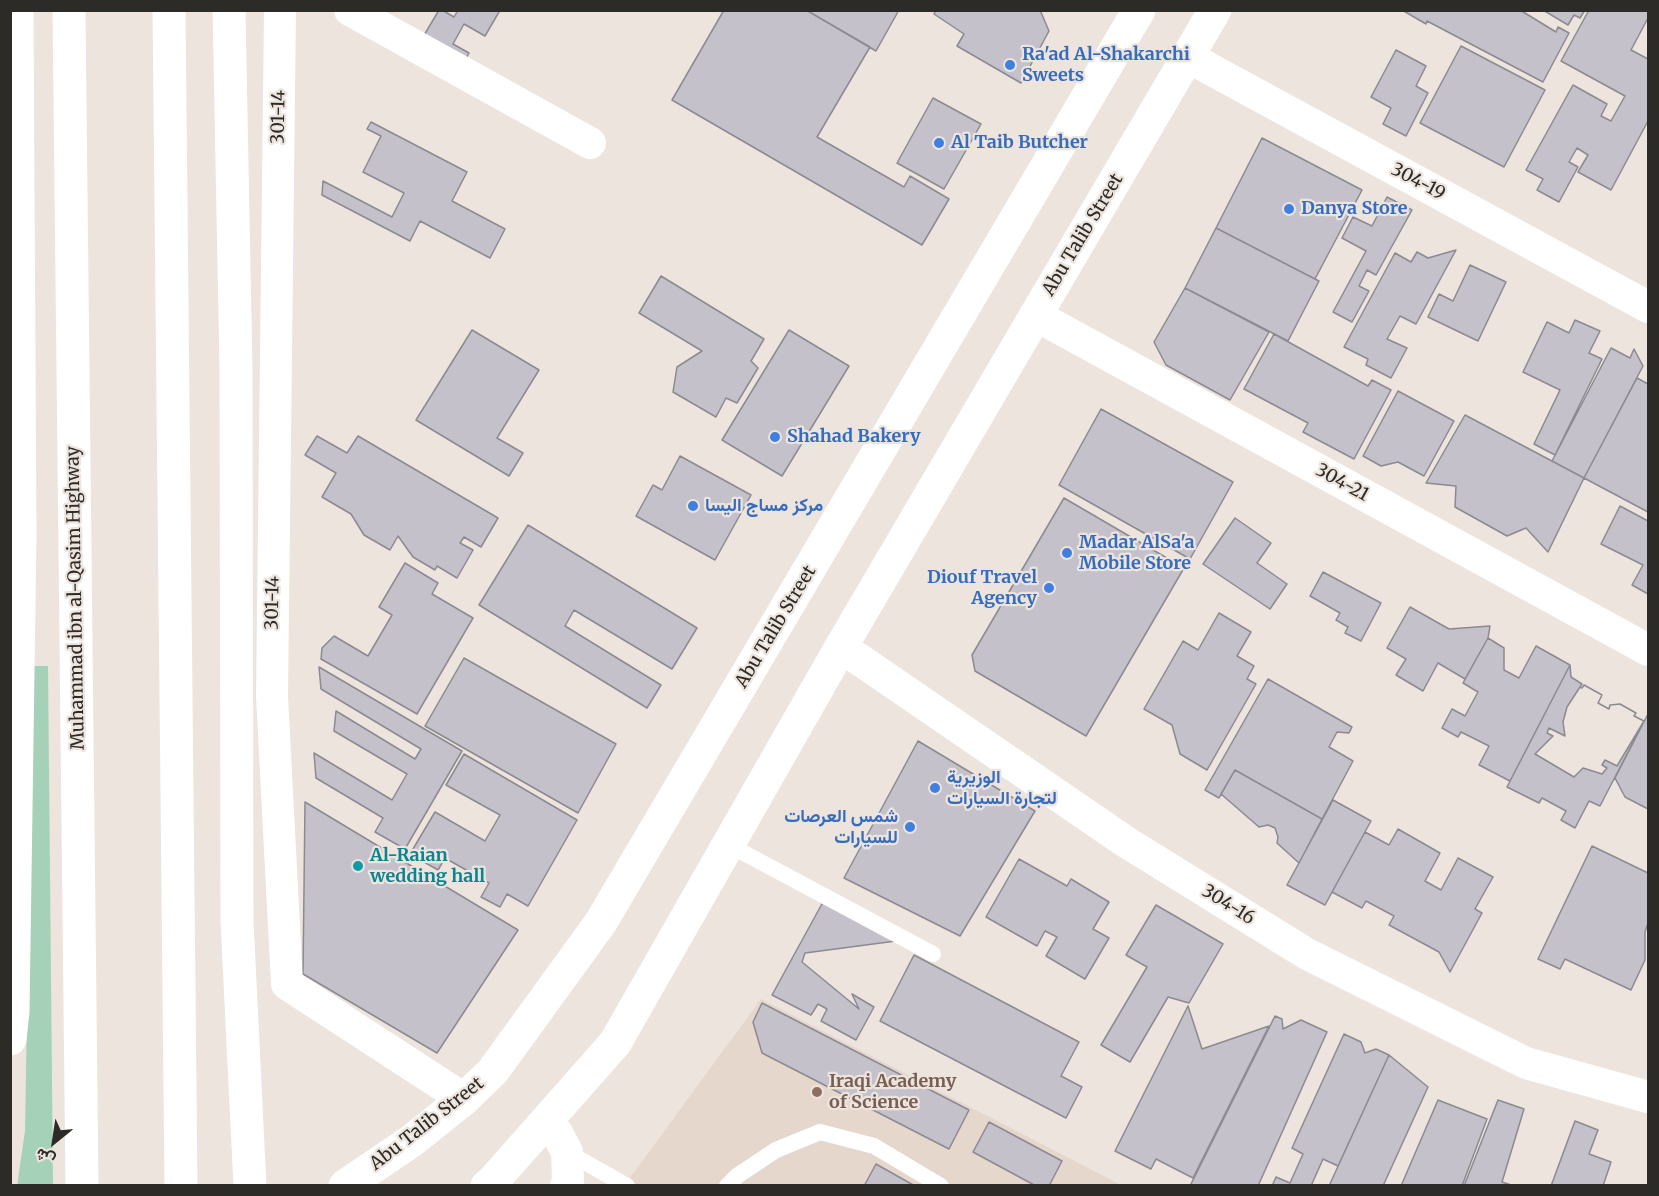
<!DOCTYPE html>
<meta charset="utf-8">
<style>
body{margin:0}
#map{position:relative;width:1659px;height:1196px;overflow:hidden;background:#ece4dd;font-family:Merriweather,Vazirmatn,serif}
canvas{display:block}
.frame{position:absolute;inset:0;border:12px solid #2d2b28;pointer-events:none}
.north{position:absolute;left:24px;top:1112px;width:60px;height:60px;-webkit-text-stroke:4px #ece4dd;paint-order:stroke;rotate:210deg;font-size:16px;font-weight:700;line-height:24px;text-align:center;color:#2d2b28}
.north::after{content:'';display:block;margin:auto;width:21px;height:27px;background:#2d2b28;clip-path:polygon(50% 0,100% 100%,50% 72%,0 100%)}
</style>
<div id="map">
<canvas width="1659" height="1196"></canvas>
<div class="frame"></div>
<div class="north">ش</div>
</div>
<script>
const c = document.querySelector('canvas').getContext('2d');
c.lineJoin = 'round';
function fill(path, color) { c.fillStyle = color; c.fill(path, 'evenodd'); }
const shape = rows => new Path2D(rows.map(r => 'M' + r).join(''));
function strokePath(path, color, width, dash) { c.strokeStyle = color; c.lineWidth = width; c.lineCap = dash ? 'butt' : 'round'; c.setLineDash(dash || []); c.stroke(path); }
function drawText(font, color, halo, rows, align = 'center') {
  c.font = font + ' Merriweather,Vazirmatn,serif'; c.lineWidth = 4.5; c.setLineDash([]); c.textBaseline = 'middle'; c.strokeStyle = halo; c.fillStyle = color; for (const [text, x, y, turn = 0] of rows) {
    c.save(); c.translate(x, y); c.rotate((+turn || 0) * Math.PI / 180); c.textAlign = isNaN(turn) ? turn : align; if (halo) c.strokeText(text, 0, 0); c.fillText(text, 0, 0); c.restore();
  }
}
fill(shape([
 [761,999,1121,1185,624,1186]
]), '#e5d7cc');
fill(shape([
 [33,666,48,666,53,1185,17,1186,25,1131]
]), '#a5d1b9');
const building = shape([
 [439,10,442,10,454,17,458,10,496,10,499,12,485,36,464,24,453,44,469,53,464,62,423,37,439,10],
 [724,10,806,10,870,47,817,137,904,187,910,176,949,199,922,245,672,100,724,10],
 [806,10,899,10,876,51,806,10],
 [936,10,1040,10,1049,31,1021,83,957,46,964,34,934,14,936,10],
 [1402,10,1520,10,1556,32,1558,27,1569,33,1543,82,1427,21,1426,24,1402,10],
 [1543,10,1585,10,1580,18,1574,15,1568,25,1543,10],
 [1589,10,1648,10,1648,18,1631,50,1648,59,1648,121,1611,190,1578,172,1588,155,1577,148,1569,162,1578,167,1559,202,1537,190,1543,179,1526,170,1573,85,1607,104,1601,116,1611,121,1625,96,1561,61,1589,10],
 [1461,46,1545,90,1504,167,1420,123,1461,46],
 [1396,50,1426,66,1416,86,1428,93,1406,136,1383,124,1391,108,1371,97,1396,50],
 [933,98,981,124,944,189,897,163,933,98],
 [371,122,467,172,452,201,505,229,490,258,420,221,410,241,322,195,323,181,392,217,404,193,363,172,381,136,367,129,371,122],
 [1262,138,1362,190,1315,279,1216,228,1262,138],
 [1387,197,1412,210,1376,275,1367,270,1359,286,1369,291,1352,322,1333,312,1366,251,1342,238,1353,217,1372,226,1387,197],
 [1216,228,1319,281,1288,341,1185,288,1216,228],
 [1456,250,1416,324,1400,316,1387,339,1407,348,1391,378,1366,365,1368,359,1344,347,1395,253,1411,262,1417,252,1428,258,1456,250],
 [1470,265,1506,282,1478,341,1428,317,1439,294,1453,301,1470,265],
 [661,276,764,339,751,361,758,368,737,403,726,398,716,417,673,392,677,367,702,351,639,313,661,276],
 [1185,288,1269,332,1230,400,1166,365,1154,342,1185,288],
 [1575,320,1600,331,1589,353,1602,359,1555,455,1534,444,1560,390,1523,372,1547,322,1569,333,1575,320],
 [472,330,539,370,497,438,523,453,509,476,416,420,472,330],
 [789,330,849,366,782,476,722,440,789,330],
 [1274,334,1368,386,1372,380,1391,390,1354,459,1303,432,1308,423,1244,389,1274,334],
 [1611,348,1630,358,1634,349,1643,366,1584,478,1552,461,1611,348],
 [1637,378,1648,384,1648,512,1584,478,1637,378],
 [1398,391,1454,421,1424,476,1398,462,1381,466,1363,456,1398,391],
 [1101,409,1233,482,1190,559,1059,485,1101,409],
 [1465,415,1584,478,1548,552,1526,528,1507,536,1455,507,1456,486,1426,483,1465,415],
 [317,436,347,453,358,436,498,518,481,547,464,537,460,543,473,550,457,578,437,566,435,570,413,557,398,536,390,550,364,535,351,514,322,497,336,473,305,455,317,436],
 [680,456,751,495,715,560,636,516,653,485,662,490,680,456],
 [1064,498,1184,568,1086,736,975,671,972,655,1064,498],
 [1620,506,1648,521,1648,594,1632,585,1643,565,1601,544,1620,506],
 [1235,518,1271,543,1257,563,1287,584,1270,609,1203,564,1235,518],
 [528,525,697,628,672,669,574,610,565,626,661,685,647,708,479,605,528,525],
 [405,563,438,583,432,594,473,618,417,714,321,659,322,648,334,636,368,656,392,615,379,607,405,563],
 [1323,572,1381,603,1361,641,1345,633,1348,627,1336,620,1340,613,1310,596,1323,572],
 [1410,607,1449,629,1490,626,1488,638,1465,679,1438,663,1423,691,1396,675,1406,659,1387,648,1410,607],
 [1219,613,1251,632,1237,656,1254,666,1247,679,1256,684,1207,770,1180,754,1172,725,1144,709,1183,641,1198,650,1219,613],
 [1488,638,1504,648,1504,670,1519,678,1536,646,1570,665,1510,781,1479,765,1489,746,1461,732,1458,737,1442,728,1452,709,1465,716,1478,692,1463,683,1488,638],
 [464,658,616,744,578,813,425,726,464,658],
 [1570,665,1571,677,1582,684,1580,687,1582,688,1584,685,1602,695,1598,703,1609,709,1610,705,1620,704,1636,713,1634,716,1644,721,1600,806,1589,801,1575,828,1561,820,1566,811,1542,798,1539,803,1507,787,1570,665],
 [319,667,462,751,405,849,375,832,383,818,316,778,314,753,392,800,407,774,334,731,336,711,415,759,421,749,321,689,319,667],
 [1268,679,1352,727,1349,733,1337,732,1329,747,1353,761,1322,819,1235,770,1219,798,1205,790,1268,679],
 [1584,685,1602,695,1598,703,1609,709,1610,705,1620,704,1636,713,1634,716,1644,721,1617,766,1605,760,1602,765,1607,768,1602,774,1583,768,1574,777,1535,754,1553,736,1547,733,1549,728,1565,736,1563,722,1567,707,1580,687,1582,688,1584,685],
 [1648,714,1648,809,1625,797,1615,778,1648,714],
 [918,741,1035,811,960,936,844,878,918,741],
 [464,754,577,820,528,906,507,894,500,907,481,897,489,883,445,858,438,870,410,854,435,812,485,841,500,815,446,785,464,754],
 [1235,770,1322,819,1299,863,1277,843,1278,837,1275,828,1268,825,1259,827,1221,794,1235,770],
 [1333,800,1371,821,1325,905,1287,885,1333,800],
 [305,802,518,930,437,1053,303,974,305,802],
 [1398,829,1440,853,1425,881,1441,890,1458,858,1493,877,1475,909,1482,913,1450,972,1439,952,1389,925,1394,916,1366,901,1362,908,1332,892,1365,832,1389,845,1398,829],
 [1592,846,1648,873,1648,923,1645,932,1645,960,1631,990,1565,959,1560,969,1538,959,1592,846],
 [1019,859,1067,886,1071,879,1109,902,1093,929,1109,938,1085,979,1046,956,1057,937,1045,931,1037,946,986,917,1019,859],
 [823,902,896,941,805,953,802,962,859,1009,852,994,874,1007,856,1040,821,1021,827,1009,818,1004,811,1015,772,995,823,902],
 [1156,905,1223,944,1189,1003,1168,997,1130,1062,1101,1045,1147,967,1126,955,1156,905],
 [914,955,1079,1042,1061,1076,1082,1087,1066,1118,880,1021,914,955],
 [762,1003,969,1110,949,1149,762,1053,753,1022,762,1003],
 [1188,1006,1202,1049,1269,1026,1193,1178,1156,1159,1151,1169,1115,1151,1188,1006],
 [1275,1016,1282,1019,1283,1029,1301,1020,1327,1032,1258,1186,1190,1186,1275,1016],
 [1344,1034,1361,1042,1365,1053,1376,1049,1389,1055,1338,1166,1323,1159,1311,1186,1272,1186,1276,1177,1290,1183,1303,1154,1292,1148,1344,1034],
 [1389,1055,1428,1087,1383,1186,1329,1186,1389,1055],
 [1438,1100,1487,1119,1462,1186,1401,1186,1438,1100],
 [1498,1100,1524,1109,1502,1182,1514,1186,1464,1186,1498,1100],
 [1575,1121,1598,1130,1589,1154,1611,1162,1603,1186,1551,1186,1575,1121],
 [989,1122,1062,1161,1049,1186,1036,1186,973,1152,989,1122],
 [876,1164,915,1186,864,1186,876,1164]
]);
fill(building, '#c4c1ca');
strokePath(building, '#8c8991', 1.5);
strokePath(shape([
 [729,845,933,954],
 [567,1152,627,1186],
 [727,1186,737,1176,776,1150,820,1132,874,1146,941,1186]
]), '#fff', 16);
strokePath(shape([
 [280,10,272,696,287,984,464,1099],
 [350,10,590,143],
 [1188,57,1648,307],
 [1035,315,1648,650],
 [841,647,1126,842,1307,954,1526,1063,1648,1097],
 [545,1122,557,1133,567,1152,568,1180,566,1186]
]), '#fff', 32);
strokePath(shape([
 [345,1186,410,1142,464,1099,493,1071,601,922,1139,10],
 [487,1186,494,1180,615,1043,841,647,1215,10]
]), '#fff', 33);
strokePath(shape([
 [69,10,82,1186],
 [169,10,181,1186],
 [229,10,236,369,237,921,250,1186],
 [10,1039,13,1012,20,536,17,10]
]), '#fff', 33);
for (const [x, y, r, color] of [
 [1010,65,6,"#3f7fe0"],
 [939,143,6,"#3f7fe0"],
 [1289,209,6,"#3f7fe0"],
 [775,437,6,"#3f7fe0"],
 [693,506,6,"#3f7fe0"],
 [1067,553,6,"#3f7fe0"],
 [1049,588,6,"#3f7fe0"],
 [935,788,6,"#3f7fe0"],
 [910,827,6,"#3f7fe0"],
 [358,866,6,"#0f9aa8"],
 [817,1092,6,"#8d6e63"]
]) { const dot = new Path2D(); dot.arc(x, y, r, 0, 2 * Math.PI); c.fillStyle = color; c.fill(dot); strokePath(dot, '#ece4dd', 2); }
drawText('bold 18px', '#366cbe', '#ece4dd', [
 ["Ra'ad Al-Shakarchi",1022,55],
 ["Sweets",1022,76],
 ["Al Taib Butcher",951,143],
 ["Danya Store",1301,209],
 ["Shahad Bakery",787,437],
 ["مركز مساج اليسا",705,506],
 ["Madar AlSa'a",1079,543],
 ["Mobile Store",1079,564],
 ["Diouf Travel",1037,578,"right"],
 ["Agency",1037,599,"right"],
 ["الوزيرية",947,778],
 ["لتجارة السيارات",947,799],
 ["شمس العرصات",898,817,"right"],
 ["للسيارات",898,838,"right"]
], 'left');
drawText('18px', '#2d2b28', '#ece4dd', [
 ["301-14",279,117,-89],
 ["304-19",1418,182,28],
 ["Abu Talib Street",1083,235,-59],
 ["304-21",1342,483,29],
 ["Muhammad ibn al-Qasim Highway",76,598,-91],
 ["301-14",273,603,-89],
 ["Abu Talib Street",776,627,-59],
 ["304-16",1228,905,32],
 ["Abu Talib Street",427,1124,-38]
]);
drawText('bold 18px', '#0d838f', '#ece4dd', [
 ["Al-Raian",370,856],
 ["wedding hall",370,877]
], 'left');
drawText('bold 18px', '#785e54', '#ece4dd', [
 ["Iraqi Academy",829,1082],
 ["of Science",829,1103]
], 'left');
</script>
